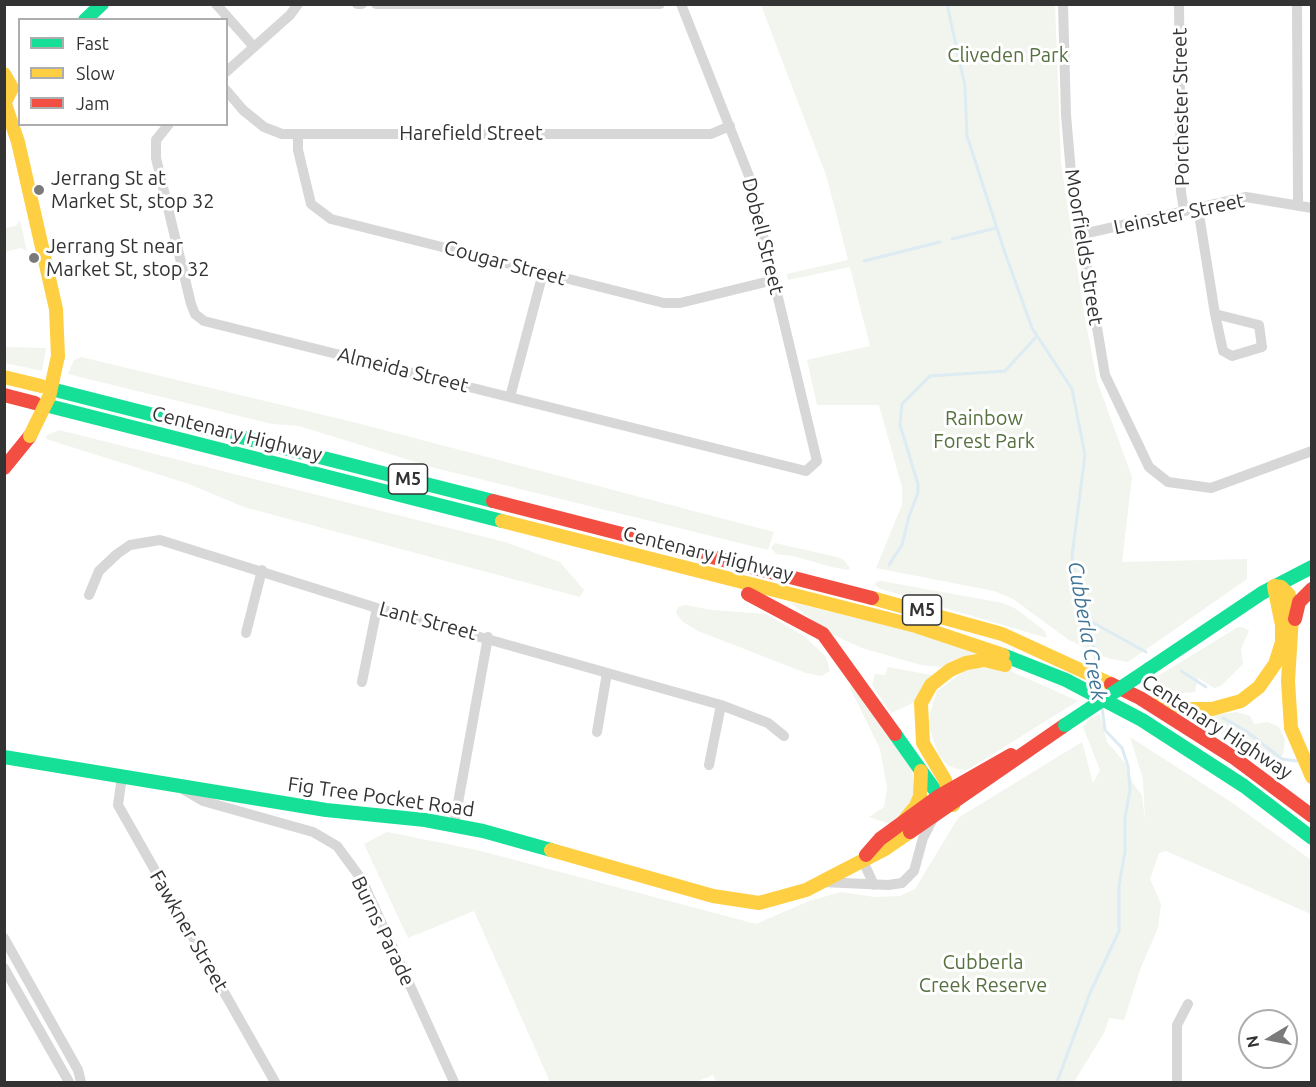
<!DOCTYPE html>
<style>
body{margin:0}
#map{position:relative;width:1316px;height:1087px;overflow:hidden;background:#fff;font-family:Ubuntu,sans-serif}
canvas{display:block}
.frame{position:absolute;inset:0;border:6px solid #333;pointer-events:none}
.legend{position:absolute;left:18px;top:18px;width:210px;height:108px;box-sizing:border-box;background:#fff;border:2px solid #adadad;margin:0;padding:8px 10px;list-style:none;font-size:18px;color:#333}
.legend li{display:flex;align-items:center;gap:12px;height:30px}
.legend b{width:30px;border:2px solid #adadad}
.north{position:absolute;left:1238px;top:1009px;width:60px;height:60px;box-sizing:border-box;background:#fff;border:2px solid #adadad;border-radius:50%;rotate:260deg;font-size:16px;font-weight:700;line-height:24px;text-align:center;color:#333}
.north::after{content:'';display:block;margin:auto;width:21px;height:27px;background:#7a7a7a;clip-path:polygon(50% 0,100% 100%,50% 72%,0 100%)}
</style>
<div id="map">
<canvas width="1316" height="1087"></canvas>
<div class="frame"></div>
<ul class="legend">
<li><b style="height:8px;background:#16e098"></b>Fast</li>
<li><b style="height:8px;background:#ffcf43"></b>Slow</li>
<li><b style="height:8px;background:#f24e42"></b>Jam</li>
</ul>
<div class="north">N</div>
</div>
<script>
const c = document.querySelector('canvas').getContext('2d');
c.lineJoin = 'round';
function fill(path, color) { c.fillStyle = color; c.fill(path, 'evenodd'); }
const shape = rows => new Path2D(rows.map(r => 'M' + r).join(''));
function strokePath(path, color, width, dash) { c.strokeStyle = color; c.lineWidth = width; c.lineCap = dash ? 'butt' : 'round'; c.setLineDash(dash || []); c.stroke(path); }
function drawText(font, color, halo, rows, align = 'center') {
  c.font = font + ' Ubuntu,sans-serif'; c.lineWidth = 6; c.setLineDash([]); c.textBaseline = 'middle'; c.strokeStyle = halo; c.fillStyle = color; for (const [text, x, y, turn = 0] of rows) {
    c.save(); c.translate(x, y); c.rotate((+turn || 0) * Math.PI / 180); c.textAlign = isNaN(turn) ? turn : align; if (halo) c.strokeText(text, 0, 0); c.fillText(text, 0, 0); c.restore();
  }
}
fill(shape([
 [761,5,1055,5,1061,163,1084,313,1097,381,1132,477,1122,562,1247,559,1247,579,1128,662,1107,658,1069,640,1013,599,994,591,876,568,902,505,902,487,879,405,817,405,807,360,870,346,850,267,788,280,787,274,848,260,827,178],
 [20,220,27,251,21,248,5,252,5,228,16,226],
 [5,347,46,348,42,371,5,363],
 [81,357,353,422,774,532,768,550,435,468,299,426,272,424,68,374,74,360],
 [59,430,505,542,560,562,584,590,580,597,244,507,189,484,46,439,47,435],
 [775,543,837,557,844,560,850,568,848,570,832,567,793,556,776,554,771,548],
 [881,581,1003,603,1016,609,1045,631,1047,638,881,589,876,586,875,582],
 [790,602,918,633,980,654,941,667,921,665,862,648,827,632],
 [685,605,712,610,766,614,804,636,826,657,830,671,822,676,806,673,698,631,683,622,676,613,678,607],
 [1238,627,1245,628,1249,631,1241,649,1243,664,1221,686,1214,688,1198,678,1195,692,1180,693,1157,686,1153,679],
 [888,667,931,675,915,702,891,713,872,685,875,674,885,675],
 [969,668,1006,669,1078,701,967,770,957,769,947,765,938,754,929,726,930,713,937,691],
 [852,681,912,767,915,800,890,824,869,817,884,807,887,788,880,749,850,688],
 [1236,712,1250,716,1254,724,1268,722,1279,727,1285,740,1283,755,1266,765,1226,733,1202,719,1202,717],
 [1100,714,1107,742,1125,763,1133,783,1142,795,1145,821,1143,779,1130,737,1234,804,1311,860,1311,914,1166,851,1159,853,1150,879,1161,904,1158,928,1141,967,1124,1020,1109,1018,1104,1033,1074,1082,716,1082,713,1075,696,1082,550,1082,474,911,408,938,364,844,387,832,477,850,756,924,809,901,841,892,875,897,900,896,915,889,958,818,1082,742,1093,783,1100,770,1083,727,1090,718]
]), '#f1f5ed');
strokePath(shape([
 [947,4,965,86,967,136,1005,253,1032,328,1072,389,1085,455,1072,556,1076,585,1087,607,1097,668],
 [952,239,996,228],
 [864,261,940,242],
 [889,565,902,545,909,516,918,493,918,484,900,425,902,404,930,376,1005,371,1037,336],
 [1090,621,1146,652],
 [1181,671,1206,687],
 [1223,718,1246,731,1282,759,1297,761],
 [1057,1082,1090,993,1119,931,1119,885,1125,852,1125,818,1130,790,1128,766,1122,748,1105,730,1102,707]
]), '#ddebf3', 3);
strokePath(shape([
 [216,4,254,47],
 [357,4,362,4],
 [376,4,660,4],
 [1063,4,1066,115,1071,173,1105,375,1149,467,1168,482,1211,488,1312,451],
 [1179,4,1181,192,1184,210],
 [1297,4,1298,205],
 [226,72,290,15,298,4],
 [226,90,243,110,264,127,282,134,711,134,730,126],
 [169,124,156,140,156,158,191,304,195,314,204,321,806,471,817,461,749,176,681,4],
 [298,134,298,150,311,204,331,219,664,303,680,303,774,280],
 [1198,208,1215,314,1223,351,1232,356,1262,347,1259,325,1215,314],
 [1083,234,1246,197,1312,208],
 [510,397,543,273],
 [89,595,99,571,117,554,130,545,160,540,377,608,721,705,768,723,784,736],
 [246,633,262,570],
 [362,682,377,608],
 [597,732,607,673],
 [709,765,721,705],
 [122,776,118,805,275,1082],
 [184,790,203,801,313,832,337,846,362,880,454,1082],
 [454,825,488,637],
 [862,859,874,885],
 [822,882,888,885,902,883,914,871,923,838,934,817],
 [4,938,78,1070,81,1082],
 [4,968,69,1082],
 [1177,1082,1177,1025,1188,1004]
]), '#d7d7d7', 10);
strokePath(shape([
 [85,20,102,4],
 [59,391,493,501],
 [53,407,502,521],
 [1003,655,1066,680,1142,720,1244,786,1312,838],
 [1149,669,1262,593,1312,567],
 [895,734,939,796,953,805],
 [4,757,326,810,425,820,483,831,551,850]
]), '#16e098', 14);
strokePath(shape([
 [4,74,12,88,4,104],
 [5,104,18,142,56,309,58,356],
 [4,377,41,386],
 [502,521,916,626,1003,655],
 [872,598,1002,634,1111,684],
 [1161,700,1186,709,1212,709,1241,701,1259,687,1275,664,1282,642,1282,625,1274,586,1281,587,1289,595,1292,616,1288,681,1291,728,1312,777],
 [953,805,945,780,923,743,921,703,931,685,950,670,966,663,984,660,1005,665],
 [903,822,916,806,920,796,921,771],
 [551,850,713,896,759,903,806,890,885,849,910,832]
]), '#ffcf43', 14);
strokePath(shape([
 [4,395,35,403],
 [4,468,30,436],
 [493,501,872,598],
 [748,594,823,634,895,734],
 [1295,619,1299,602,1312,589],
 [1111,684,1140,698,1233,757,1312,816],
 [910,832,1065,725],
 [866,855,880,839,939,796,1011,755]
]), '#f24e42', 14);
strokePath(shape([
 [1065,725,1149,669]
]), '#16e098', 14);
strokePath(shape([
 [30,436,49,397,58,356]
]), '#ffcf43', 14);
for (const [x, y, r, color] of [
 [39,190,6,"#7a7a7a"],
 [34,258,6,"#7a7a7a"]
]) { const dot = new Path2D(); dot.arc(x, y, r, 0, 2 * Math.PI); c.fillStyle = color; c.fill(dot); strokePath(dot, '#fff', 2); }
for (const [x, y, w] of [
 [408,479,39],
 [922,610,39]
]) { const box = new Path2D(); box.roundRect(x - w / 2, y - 15, w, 30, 4.5); c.fillStyle = '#fff'; c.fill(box); strokePath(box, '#333', 1.5); }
drawText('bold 18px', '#333', null, [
 ["M5",408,479],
 ["M5",922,610]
]);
drawText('20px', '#56703f', '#fff', [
 ["Cliveden Park",1008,55],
 ["Rainbow",984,418],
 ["Forest Park",984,441],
 ["Cubberla",983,962],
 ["Creek Reserve",983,985]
]);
drawText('20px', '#333', '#fff', [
 ["Porchester Street",1181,107,-91],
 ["Harefield Street",471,133],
 ["Leinster Street",1179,214,-12],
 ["Dobell Street",763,236,76],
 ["Moorfields Street",1084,247,81],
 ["Cougar Street",505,263,15],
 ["Almeida Street",403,370,14],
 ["Centenary Highway",237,434,14],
 ["Centenary Highway",708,554,14],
 ["Lant Street",428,621,15],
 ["Centenary Highway",1217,727,33],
 ["Fig Tree Pocket Road",381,797,8],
 ["Fawkner Street",189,931,60],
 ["Burns Parade",383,931,64]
]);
drawText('20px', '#333', '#fff', [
 ["Jerrang St at",51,178],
 ["Market St, stop 32",51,201],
 ["Jerrang St near",46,246],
 ["Market St, stop 32",46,269]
], 'left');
drawText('italic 21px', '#3f7597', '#fff', [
 ["Cubberla Creek",1087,631,80]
]);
</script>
